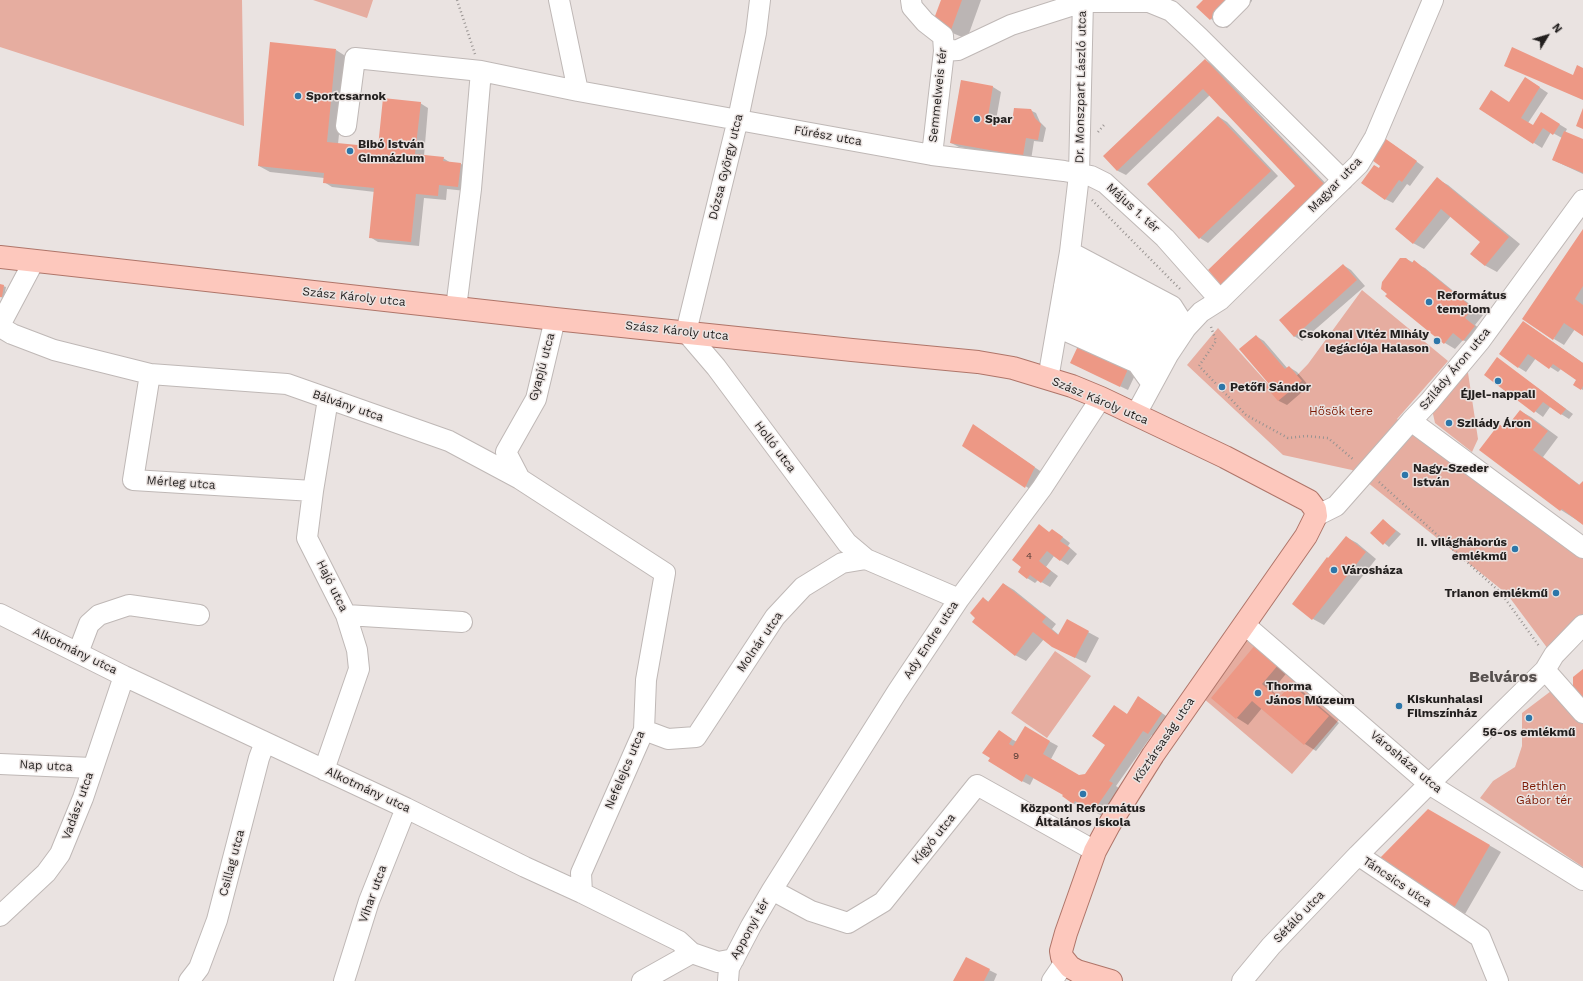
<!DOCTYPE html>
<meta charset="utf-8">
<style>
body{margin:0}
#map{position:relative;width:1583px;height:981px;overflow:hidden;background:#eae3e1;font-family:"Work Sans",sans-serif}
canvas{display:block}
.north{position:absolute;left:1527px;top:16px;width:40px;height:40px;-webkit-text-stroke:3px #eae3e1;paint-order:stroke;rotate:52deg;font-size:11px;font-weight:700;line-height:16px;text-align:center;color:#221f1e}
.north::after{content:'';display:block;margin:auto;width:14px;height:18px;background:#221f1e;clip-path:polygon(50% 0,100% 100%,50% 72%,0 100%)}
</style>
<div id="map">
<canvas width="1583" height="981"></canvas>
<div class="north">N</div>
</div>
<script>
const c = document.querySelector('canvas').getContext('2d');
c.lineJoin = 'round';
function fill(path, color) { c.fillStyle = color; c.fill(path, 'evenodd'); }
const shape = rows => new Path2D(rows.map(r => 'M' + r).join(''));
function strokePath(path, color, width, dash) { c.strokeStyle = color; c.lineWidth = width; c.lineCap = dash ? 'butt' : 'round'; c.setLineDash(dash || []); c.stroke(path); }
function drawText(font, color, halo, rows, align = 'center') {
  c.font = font + ' "Work Sans",sans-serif'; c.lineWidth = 3; c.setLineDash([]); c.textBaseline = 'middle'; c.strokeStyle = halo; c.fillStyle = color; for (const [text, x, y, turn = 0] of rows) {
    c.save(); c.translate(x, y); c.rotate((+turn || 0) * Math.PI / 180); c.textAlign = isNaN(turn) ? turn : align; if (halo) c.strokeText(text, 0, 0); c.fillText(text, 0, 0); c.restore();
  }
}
fill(shape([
 [0,0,242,0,244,126,0,47],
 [313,0,373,0,367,18],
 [1362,290,1448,361,1397,419,1583,554,1583,619,1548,649,1507,594,1352,470,1283,455,1187,365,1218,328,1278,395,1308,364],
 [1467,366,1478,439,1472,452,1435,423,1433,414,1432,406],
 [1249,634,1344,714,1292,774,1203,698],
 [1055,651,1091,676,1047,738,1011,713],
 [1555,688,1583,721,1583,867,1480,798,1493,781,1515,767,1522,746,1522,713]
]), '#e6ada0');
fill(shape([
 [942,0,981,0,967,39,950,32],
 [1204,0,1252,0,1252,1,1227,28,1211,19],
 [336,50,347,57,338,144,379,148,420,103,428,108,424,156,443,158,451,163,461,164,469,168,466,191,447,189,446,200,424,198,419,246,378,242,370,237,375,192,332,187,324,182,324,178,270,172,259,166],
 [1205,60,1213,65,1332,190,1230,288,1222,284,1297,186,1210,95,1126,175,1118,171,1104,156],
 [961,82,993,87,1001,92,996,120,1017,123,1030,110,1036,113,1040,122,1046,128,1043,142,1034,141,1031,160,959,147,951,143],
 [1533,83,1548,93,1528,123,1533,126,1549,118,1567,129,1565,133,1583,140,1583,174,1553,160,1562,138,1551,132,1542,148,1480,109,1510,103],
 [1219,117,1227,122,1278,176,1208,243,1200,238],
 [1391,143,1424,167,1410,186,1407,184,1393,203,1385,199,1379,169],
 [1437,179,1448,185,1520,244,1497,272,1486,266,1471,254,1482,241,1451,216,1424,249,1413,243],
 [1583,231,1583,334,1575,329,1564,345,1554,339],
 [1406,259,1425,268,1483,315,1475,325,1485,333,1474,346,1463,340,1455,349,1445,343],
 [1343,265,1351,270,1365,286,1302,341,1294,336],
 [0,285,6,287,4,298,0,297],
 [1531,327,1583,363,1583,390,1574,384,1577,380,1561,369,1558,372,1536,358,1526,372,1518,367],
 [1256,336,1264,341,1288,369,1289,367,1297,372,1309,386,1287,405,1279,401,1267,387,1271,384],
 [1139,351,1130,371,1135,375,1128,390,1071,363],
 [1498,359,1573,414,1569,419,1550,407,1543,417,1485,375],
 [1520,411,1531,417,1558,437,1543,457,1581,486,1583,483,1583,524,1561,510,1481,450,1499,425,1506,429],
 [981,430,1043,473,1033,491,964,446],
 [1383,520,1401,534,1389,547,1372,533],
 [1039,526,1050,533,1052,530,1060,535,1070,543,1068,546,1077,554,1068,565,1054,556,1046,567,1058,576,1050,587,1038,580,1035,583,1027,578],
 [1346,537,1357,543,1376,559,1324,625,1313,619,1293,604],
 [1004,584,1014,590,1056,624,1052,629,1059,635,1088,632,1099,638,1086,663,1064,652,1044,639,1026,661,1015,655,983,598,989,602],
 [1256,646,1289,670,1272,691,1280,698,1291,685,1302,691,1339,723,1316,751,1305,744,1262,708,1248,725,1237,718,1212,698],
 [1146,702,1169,718,1156,738,1152,735,1116,786,1120,789,1102,816,1083,805,1081,808,1073,803,1064,794,1034,777,1030,785,1022,781,999,732,1017,742,1025,728,1058,746,1051,759,1079,776,1086,775,1127,714],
 [1428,810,1501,852,1465,914,1381,858],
 [989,970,997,974,994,981,954,981]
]), '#0003');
fill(shape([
 [941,0,962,0,951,30,932,24],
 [1203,0,1228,0,1210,20,1196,7],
 [270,42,336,49,327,142,378,147,383,98,421,102,415,154,444,157,443,161,461,163,458,187,439,185,438,196,416,194,411,242,369,238,374,188,323,183,324,173,258,166],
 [1512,47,1573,75,1577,65,1583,68,1583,100,1504,66],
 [1205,59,1325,185,1221,285,1208,270,1295,186,1203,89,1117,171,1103,156],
 [1525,77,1540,87,1521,118,1533,125,1541,112,1560,124,1553,135,1543,128,1533,144,1479,109,1491,90,1509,102],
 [961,80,993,86,988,117,1012,122,1014,108,1031,109,1035,118,1041,124,1038,140,1026,138,1023,156,950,143],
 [1583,108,1583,129,1576,126],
 [1218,116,1271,171,1199,239,1147,184],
 [1564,131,1583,139,1583,173,1552,160],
 [1383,137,1417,161,1402,182,1399,180,1385,200,1361,183,1374,165,1379,168,1380,166,1369,158],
 [1437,177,1509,237,1485,266,1470,254,1480,242,1441,209,1413,244,1395,229],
 [1583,229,1583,286,1575,299,1583,305,1583,336,1564,323,1553,340,1522,319],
 [1400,258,1406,258,1412,263,1414,260,1473,308,1465,318,1475,326,1463,341,1453,333,1444,344,1385,296,1387,294,1381,289,1382,282],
 [1343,264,1357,280,1294,337,1279,320],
 [0,284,4,285,2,297,0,297],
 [1523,321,1583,363,1583,386,1581,390,1573,385,1576,380,1553,364,1549,369,1528,354,1518,368,1499,354],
 [1256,335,1285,369,1289,366,1302,381,1278,401,1266,387,1269,384,1239,349],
 [1078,346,1137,349,1120,387,1070,363],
 [1497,357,1566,409,1561,415,1543,402,1534,413,1484,375],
 [1520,410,1548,431,1533,450,1579,485,1583,481,1583,525,1562,509,1560,511,1479,450,1499,424,1505,429],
 [973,424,1035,467,1025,488,962,446],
 [1383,519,1396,531,1383,545,1370,533],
 [1039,524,1049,532,1052,529,1063,537,1060,541,1070,548,1060,561,1047,551,1039,561,1051,571,1041,583,1030,575,1027,579,1018,572,1021,567,1012,560],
 [1346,536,1366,552,1312,620,1292,604,1327,557,1328,558],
 [1003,583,1046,617,1042,622,1058,635,1067,619,1089,631,1075,658,1052,647,1033,632,1015,656,972,622,975,618,970,613,983,597,988,602],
 [1256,644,1279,664,1262,684,1279,698,1291,684,1329,716,1304,745,1252,701,1236,719,1211,698],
 [1583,669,1583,703,1573,691,1573,677],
 [1138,696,1162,713,1148,734,1143,731,1109,781,1113,783,1093,812,1075,801,1073,804,1062,796,1063,795,1026,774,1022,782,988,761,990,758,982,753,999,730,1012,739,1009,744,1013,746,1025,726,1050,741,1043,754,1079,775,1085,774,1105,745,1092,736,1114,705,1127,714],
 [1428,809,1490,845,1454,908,1380,858],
 [966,957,990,969,984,981,953,981]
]), '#ed9885');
const minor = shape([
 [559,0,578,91],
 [760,0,756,33,738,119,686,332,716,367,847,543,866,559],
 [911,0,912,7,925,22,943,36,944,51,932,155],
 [1223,17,1240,0],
 [944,51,958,50,1011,25,1083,2,1149,2,1171,11,1199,37,1343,180],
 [481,71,578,91,932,155,1064,171,1091,176,1105,183,1165,238,1220,300],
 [346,126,355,58,481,71,471,189,456,308],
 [1070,252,1172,306,1186,328],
 [1067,271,1158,317,1175,343],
 [1064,286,1149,330,1168,355],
 [1061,307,1142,345,1159,366],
 [0,325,34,261],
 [0,327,12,334,54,350,150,374,287,384,449,441,520,479,665,573,646,680,644,730,581,873,582,893],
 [1057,327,1137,363,1152,384],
 [150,374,133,480,313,491],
 [1048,379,1070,252,1079,175,1083,0],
 [1136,414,1168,355,1186,328,1201,312,1220,300,1359,164,1375,137,1433,0],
 [1411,421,1583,548],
 [520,479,506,452,536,399,555,319],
 [1316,516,1336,506,1411,421,1430,401,1480,341,1583,200],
 [0,614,124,676,406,808,525,867,582,893,679,941,692,953,718,962,734,959],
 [346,615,462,622],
 [1244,624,1429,784,1583,880],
 [78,653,89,624,99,615,129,605,199,615],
 [1545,670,1583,713],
 [644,730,668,739,696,737,775,617,803,587,842,563,866,559,959,599],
 [0,764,92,768],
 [324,770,359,669,357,650,346,615,307,538,313,491,328,399],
 [772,890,811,911,848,923,883,902,977,785,1095,851],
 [0,916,46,873,60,854,83,798,124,676],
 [189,981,199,968,217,920,259,758,265,742],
 [344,981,369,901,406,808],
 [642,981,692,953],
 [728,981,729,968,751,926,772,890,897,692,959,599,1042,488,1101,398],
 [1052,981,1065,962],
 [1242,981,1271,946,1358,855],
 [1498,981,1480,937,1358,855,1429,784,1545,670,1554,655,1583,625]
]);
const major = shape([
 [0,257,555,319,852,350,978,362,1013,368,1072,386,1101,398,1225,457,1309,501,1315,509,1316,516,1306,536,1153,755,1109,825,1095,851,1066,933,1061,951,1062,957,1070,967,1077,971,1111,981]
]);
strokePath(minor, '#bfb8b6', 22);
strokePath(major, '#af7569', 24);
strokePath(shape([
 [457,0,475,54],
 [1098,132,1104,125],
 [1092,200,1181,290],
 [1211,327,1216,341,1199,366,1246,415,1288,438,1306,436,1328,438,1354,460],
 [1379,482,1501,593,1539,646]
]), '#989391', 2.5, [1, 3]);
strokePath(minor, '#fff', 20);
strokePath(major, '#fdc8bd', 22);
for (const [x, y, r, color] of [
 [298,96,4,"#2c76a9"],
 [977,119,4,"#2c76a9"],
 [350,151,4,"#2c76a9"],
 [1429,302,4,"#2c76a9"],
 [1437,341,4,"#2c76a9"],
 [1498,381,4,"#2c76a9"],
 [1222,387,4,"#2c76a9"],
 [1449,423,4,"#2c76a9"],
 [1405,475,4,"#2c76a9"],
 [1515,549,4,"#2c76a9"],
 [1334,570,4,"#2c76a9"],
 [1556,593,4,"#2c76a9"],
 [1258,693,4,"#2c76a9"],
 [1399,706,4,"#2c76a9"],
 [1529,718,4,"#2c76a9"],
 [1083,794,4,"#2c76a9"]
]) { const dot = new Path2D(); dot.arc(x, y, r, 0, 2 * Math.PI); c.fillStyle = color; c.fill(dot); strokePath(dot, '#eae3e1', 1.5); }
drawText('10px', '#553d38', null, [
 ["4",1029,556],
 ["9",1016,756]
]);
drawText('12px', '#221f1e', '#eae3e1', [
 ["Dr. Monszpart László utca",1081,87,-89],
 ["Semmelweis tér",938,95,-84],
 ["Fűrész utca",828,136,10],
 ["Dózsa György utca",726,167,-76],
 ["Magyar utca",1335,185,-46],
 ["Május 1. tér",1133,208,42],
 ["Szász Károly utca",354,297,6],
 ["Szász Károly utca",677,331,6],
 ["Gyapjú utca",542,367,-75],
 ["Szilády Áron utca",1455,369,-50],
 ["Szász Károly utca",1100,401,23],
 ["Bálvány utca",348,406,19],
 ["Holló utca",775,447,53],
 ["Mérleg utca",181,483,4],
 ["Hajó utca",332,586,64],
 ["Ady Endre utca",931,640,-57],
 ["Molnár utca",760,642,-55],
 ["Alkotmány utca",75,651,26],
 ["Köztársaság utca",1164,740,-56],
 ["Városháza utca",1406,762,40],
 ["Nap utca",46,766,3],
 ["Nefelejcs utca",625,770,-67],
 ["Alkotmány utca",368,790,25],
 ["Vadász utca",78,806,-70],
 ["Kígyó utca",934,839,-51],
 ["Csillag utca",232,863,-75],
 ["Táncsics utca",1397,882,34],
 ["Vihar utca",373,894,-70],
 ["Sétáló utca",1299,917,-46],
 ["Apponyi tér",750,929,-61]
]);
drawText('bold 12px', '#221f1e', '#eae3e1', [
 ["Sportcsarnok",306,96],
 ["Spar",985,119],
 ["Bibó István",358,144],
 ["Gimnázium",358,158],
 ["Református",1437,295],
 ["templom",1437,309],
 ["Csokonai Vitéz Mihály",1429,334,"right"],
 ["legációja Halason",1429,348,"right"],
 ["Petőfi Sándor",1230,387],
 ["Éjjel-nappali",1498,394,"center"],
 ["Szilády Áron",1457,423],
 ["Nagy-Szeder",1413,468],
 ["István",1413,482],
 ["II. világháborús",1507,542,"right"],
 ["emlékmű",1507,556,"right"],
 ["Városháza",1342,570],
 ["Trianon emlékmű",1548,593,"right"],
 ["Thorma",1266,686],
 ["János Múzeum",1266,700],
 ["Kiskunhalasi",1407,699],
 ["Filmszínház",1407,713],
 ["56-os emlékmű",1529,732,"center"],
 ["Központi Református",1083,808,"center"],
 ["Általános Iskola",1083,822,"center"]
], 'left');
drawText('12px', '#7c1803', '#eae3e1', [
 ["Hősök tere",1341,411],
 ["Bethlen",1544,786],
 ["Gábor tér",1544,800]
]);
drawText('bold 16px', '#56504e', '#eae3e1', [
 ["Belváros",1503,677]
]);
</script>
